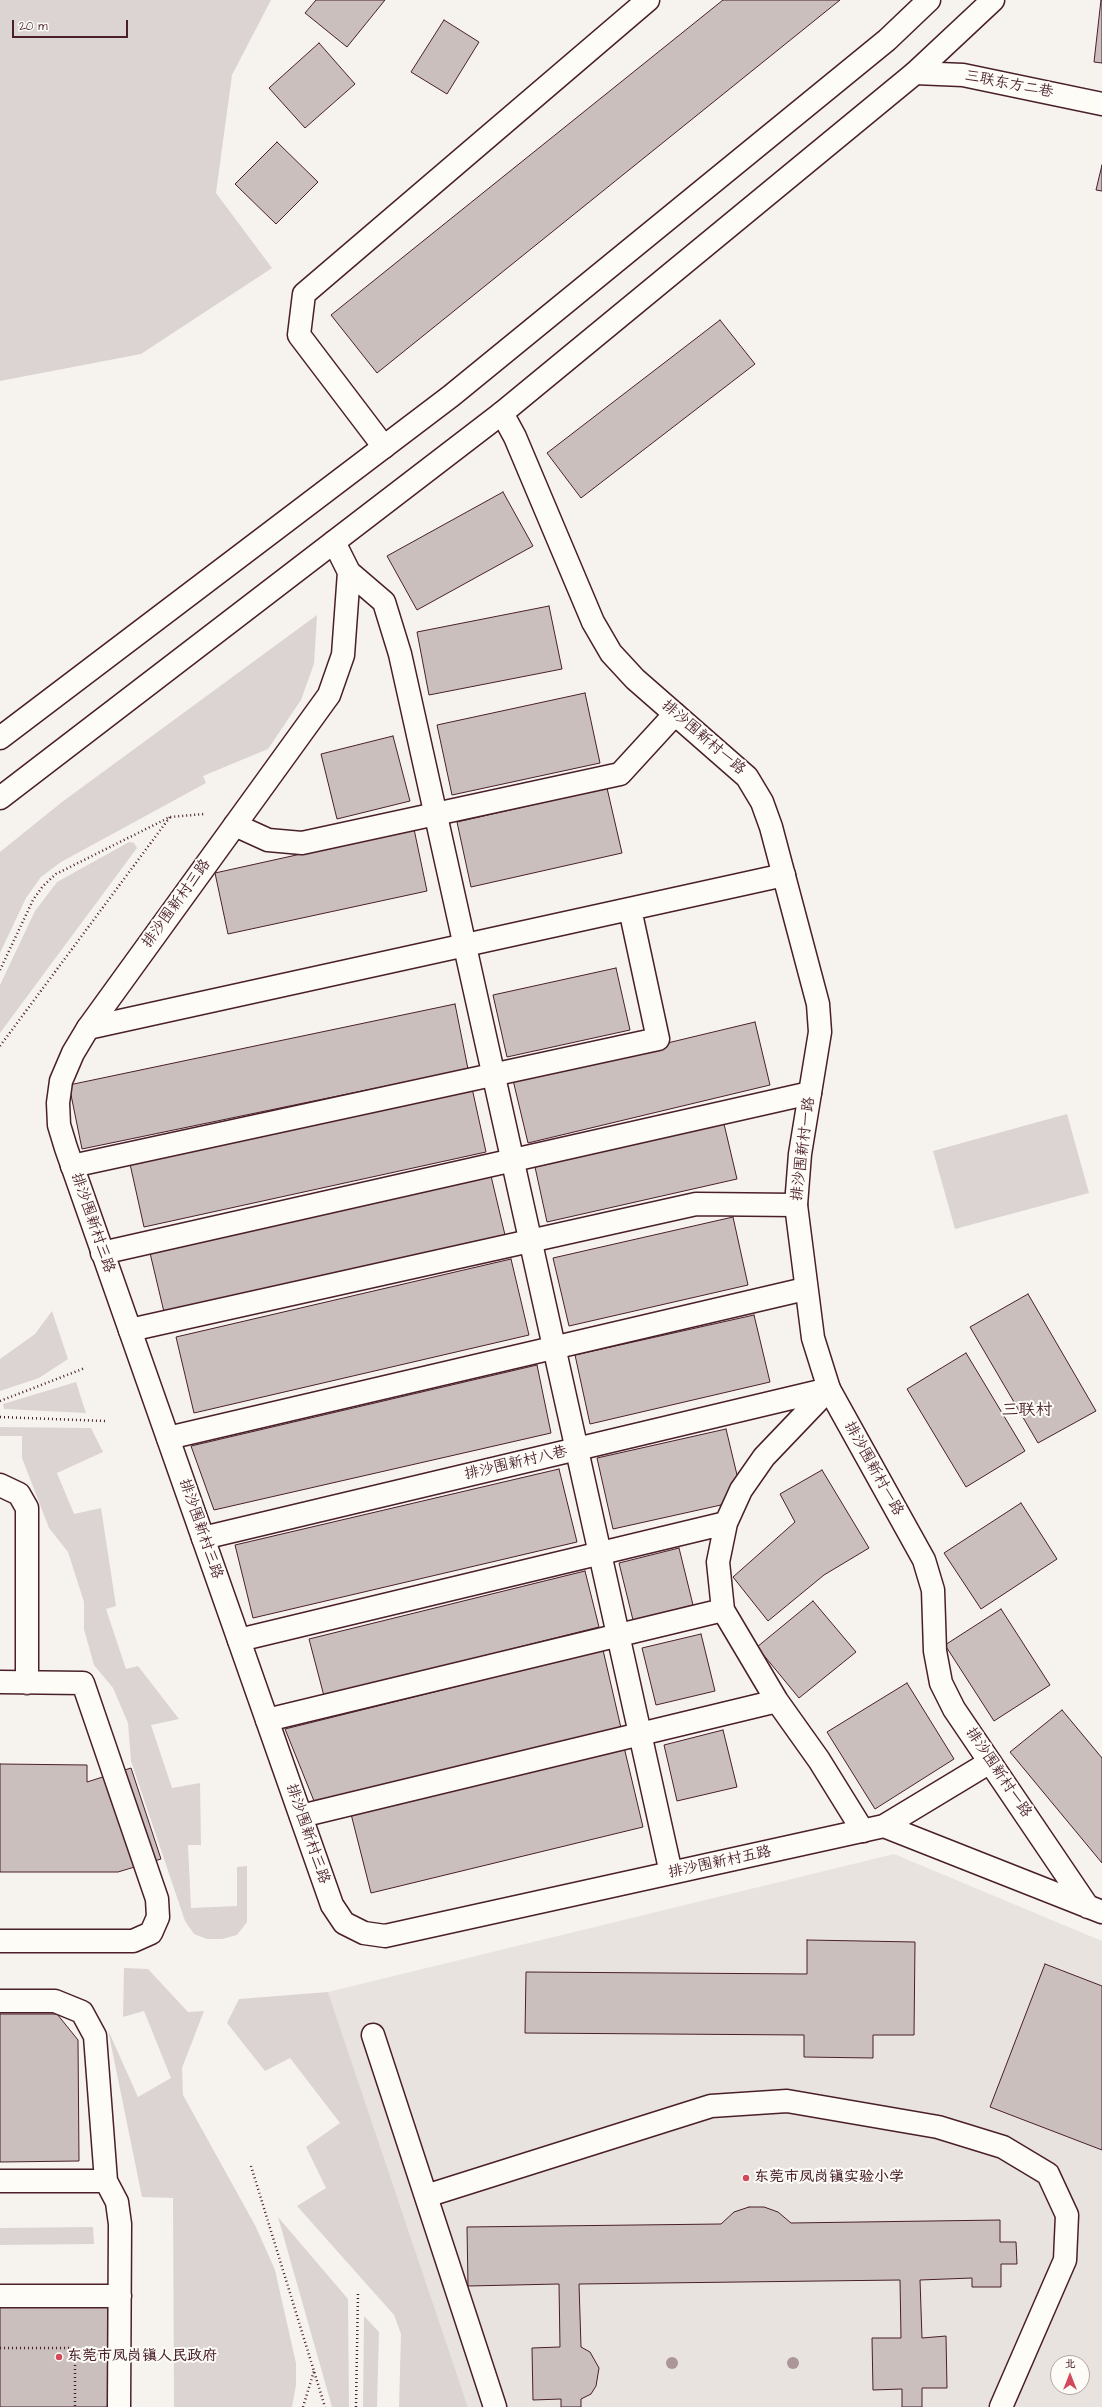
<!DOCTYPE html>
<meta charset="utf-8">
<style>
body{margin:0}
#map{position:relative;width:1102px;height:2407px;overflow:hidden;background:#f6f3ef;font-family:"Architects Daughter","LXGW WenKai TC",sans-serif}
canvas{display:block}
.north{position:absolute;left:1050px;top:2355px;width:40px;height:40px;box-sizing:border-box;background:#fdfcf7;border:1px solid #b5a4a5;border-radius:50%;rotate:0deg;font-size:11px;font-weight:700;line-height:16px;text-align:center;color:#4a1f2b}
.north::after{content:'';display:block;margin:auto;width:14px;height:18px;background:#d1495b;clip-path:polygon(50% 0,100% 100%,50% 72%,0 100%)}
.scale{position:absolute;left:12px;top:20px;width:116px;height:18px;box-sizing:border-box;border:2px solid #4a1f2b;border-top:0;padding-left:5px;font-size:12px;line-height:14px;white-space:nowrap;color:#4a1f2b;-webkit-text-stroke:3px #fdfcf7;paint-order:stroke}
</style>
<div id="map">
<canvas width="1102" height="2407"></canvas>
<div class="north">北</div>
<div class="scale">20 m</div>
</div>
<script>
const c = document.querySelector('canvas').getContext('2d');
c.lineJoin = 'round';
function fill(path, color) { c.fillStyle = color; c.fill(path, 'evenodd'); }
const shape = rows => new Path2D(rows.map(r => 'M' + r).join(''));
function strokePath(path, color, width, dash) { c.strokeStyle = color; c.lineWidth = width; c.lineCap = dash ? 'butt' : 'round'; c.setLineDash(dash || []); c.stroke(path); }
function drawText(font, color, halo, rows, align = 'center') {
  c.font = font + ' "Architects Daughter","LXGW WenKai TC",sans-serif'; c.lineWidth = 4; c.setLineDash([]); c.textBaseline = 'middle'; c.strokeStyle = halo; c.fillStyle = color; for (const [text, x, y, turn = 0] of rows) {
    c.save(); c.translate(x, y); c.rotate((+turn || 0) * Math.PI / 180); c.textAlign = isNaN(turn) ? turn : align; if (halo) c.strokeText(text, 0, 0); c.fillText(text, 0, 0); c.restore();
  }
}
fill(shape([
 [894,1854,1102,1941,1102,2407,468,2407,328,1992],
 [1058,2363,1082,2363,1082,2387,1058,2387]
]), '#e9e3e0');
fill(shape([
 [0,0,271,0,232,75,216,193,272,268,141,354,0,381],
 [317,615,314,664,301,700,268,749,203,776,206,783,61,862,41,877,26,898,0,953,0,852,62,802],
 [129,842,134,843,137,848,0,1033,0,985,35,911,57,882],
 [1067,1114,1089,1193,955,1229,933,1151],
 [52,1311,68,1359,39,1378,0,1391,0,1359,35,1334],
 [76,1382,86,1413,4,1409,3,1404],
 [0,1427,91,1428,103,1452,57,1473,74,1514,101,1508,116,1606,106,1609,126,1669,138,1666,179,1719,151,1725,172,1788,200,1783,201,1845,188,1845,191,1908,237,1906,237,1867,247,1866,247,1922,237,1935,222,1939,207,1939,194,1934,185,1921,131,1761,128,1723,113,1688,94,1665,84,1629,84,1602,68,1552,49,1528,22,1458,22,1436,0,1436],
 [124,1968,148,1969,188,2012,204,2011,182,2068,183,2095,256,2227,275,2270,296,2363,296,2385,292,2407,174,2407,173,2198,142,2197,108,2030,138,2097,171,2078,144,2011,123,2017],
 [328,1992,468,2407,399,2407,401,2334,394,2315,297,2206,326,2188,306,2147,340,2123,290,2058,265,2071,227,2023,239,1999],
 [278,2217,348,2299,349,2407,332,2407],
 [93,2227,94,2244,0,2245,0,2228],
 [364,2316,379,2332,377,2407,363,2407]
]), '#dcd4d2');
const building = shape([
 [316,0,385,0,347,47,305,13,316,0],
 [723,0,840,0,377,373,331,315,723,0],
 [1101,0,1102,0,1102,63,1094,62,1101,0],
 [444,20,479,42,447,94,411,72,444,20],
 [319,43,355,84,305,128,269,88,319,43],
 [277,142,318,182,276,224,235,184,277,142],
 [1102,165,1102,191,1096,190,1102,165],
 [720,320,755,364,581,498,547,453,720,320],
 [503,492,533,546,417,610,387,556,503,492],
 [549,606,562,669,429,695,417,632,549,606],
 [585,693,600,763,452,795,437,725,585,693],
 [393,736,410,801,337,819,321,754,393,736],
 [607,788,622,853,471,887,457,822,607,788],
 [414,829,427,891,228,934,215,873,414,829],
 [616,968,630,1030,507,1057,493,995,616,968],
 [455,1004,468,1069,82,1149,69,1085,455,1004],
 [755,1022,770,1085,528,1143,513,1080,755,1022],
 [472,1088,486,1152,144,1227,130,1164,472,1088],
 [724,1124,737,1179,547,1222,535,1167,724,1124],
 [491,1176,505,1235,164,1312,150,1253,491,1176],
 [733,1217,748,1285,569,1326,553,1258,733,1217],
 [511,1259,529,1335,194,1413,176,1337,511,1259],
 [1028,1294,1096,1411,1038,1443,970,1327,1028,1294],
 [754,1315,770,1382,590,1424,575,1355,754,1315],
 [966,1353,1025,1451,966,1487,907,1389,966,1353],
 [537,1365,551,1433,214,1510,191,1446,537,1365],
 [726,1429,738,1479,721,1505,613,1529,597,1458,726,1429],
 [559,1469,577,1542,253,1618,235,1545,559,1469],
 [822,1470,869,1548,824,1575,768,1621,733,1577,795,1522,780,1494,822,1470],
 [1021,1503,1057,1559,981,1609,944,1553,1021,1503],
 [679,1548,693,1605,633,1620,619,1563,679,1548],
 [585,1571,599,1627,324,1696,309,1639,585,1571],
 [813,1601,856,1652,799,1698,757,1647,813,1601],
 [1001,1609,1050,1685,994,1721,945,1645,1001,1609],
 [701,1634,715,1691,656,1705,642,1648,701,1634],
 [603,1650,621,1728,314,1801,285,1729,603,1650],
 [907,1683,954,1759,875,1809,827,1732,907,1683],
 [1062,1710,1102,1758,1102,1863,1010,1752,1062,1710],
 [723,1730,737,1787,677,1801,664,1745,723,1730],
 [624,1747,643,1827,371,1893,351,1814,624,1747],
 [0,1764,87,1765,87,1782,131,1768,161,1859,118,1872,0,1872,0,1764],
 [807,1940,915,1942,914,2035,873,2035,873,2058,804,2057,804,2035,525,2033,526,1972,807,1974,807,1940],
 [1045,1964,1102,1986,1102,2150,990,2107,1045,1964],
 [0,2014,57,2014,78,2040,79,2161,0,2162,0,2014],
 [749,2207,764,2207,778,2212,791,2223,1000,2220,1000,2242,1016,2242,1017,2264,1001,2264,1001,2287,972,2287,972,2278,920,2280,922,2338,946,2336,947,2388,922,2388,922,2407,902,2407,902,2389,873,2390,872,2338,901,2338,900,2280,579,2284,581,2347,590,2352,599,2368,596,2386,591,2394,581,2399,581,2407,561,2407,561,2399,533,2400,532,2348,560,2347,559,2284,468,2286,467,2227,721,2224,734,2212,749,2207],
 [0,2307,119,2307,119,2407,0,2407,0,2307]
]);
fill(building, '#cbbfbe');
strokePath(building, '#4a1f2b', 1);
const lane = shape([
 [915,73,963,75,1102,104],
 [384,447,299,335,304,294,648,0],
 [235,825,268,840,302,843,620,774,675,714],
 [88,1028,784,875],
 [72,1166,658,1039,630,909],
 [102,1253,810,1093],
 [130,1330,696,1204,796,1205],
 [829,1389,764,1457,741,1490,726,1523,718,1562,723,1610,777,1701,819,1760,863,1831],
 [168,1438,805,1289],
 [0,1485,19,1494,27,1508,27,1683],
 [203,1538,829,1389],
 [239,1640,726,1523],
 [0,1682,83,1683,157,1899,158,1917,151,1933,133,1941,0,1941],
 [267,1720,723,1610],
 [301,1816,777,1701],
 [0,2001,55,2001,82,2012,95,2036,106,2181,117,2202,120,2224,119,2407],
 [373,2035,495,2407],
 [0,2181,106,2181],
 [426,2196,711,2106,787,2101,938,2127,1003,2147,1048,2174,1067,2215,1065,2260,1001,2407],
 [0,2296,120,2296]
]);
const street = shape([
 [502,413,515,437,593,622,611,653,635,679,747,777,762,802,771,827,818,1004,820,1032,800,1154,796,1205,813,1338,829,1389,924,1560,933,1590,935,1651,941,1683,954,1709,1088,1907],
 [334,542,349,572,384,602,400,654,671,1873],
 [349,572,343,655,329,695,88,1028,73,1053,61,1081,58,1103,59,1125,66,1148,332,1905,344,1923,364,1933,385,1936,884,1826,1102,1912],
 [884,1826,990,1762]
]);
const secondary = shape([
 [0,738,451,396,887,40,929,0],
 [0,798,502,413,915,73,993,0]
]);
strokePath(lane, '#4a1f2b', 25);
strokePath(street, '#4a1f2b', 25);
strokePath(secondary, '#4a1f2b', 25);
strokePath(shape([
 [0,970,33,900,43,886,56,874,170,817,204,814],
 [0,1046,170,817],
 [0,1401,85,1368],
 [0,1417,105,1421],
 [251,2166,325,2407],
 [0,2348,75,2348,75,2407],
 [303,2407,314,2371],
 [356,2407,358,2292]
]), '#4a1f2b', 2.5, [1, 3]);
strokePath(lane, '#fdfcf7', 22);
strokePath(street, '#fdfcf7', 22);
strokePath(secondary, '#fdfcf7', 22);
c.fillStyle = '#ab979a';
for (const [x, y] of [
 [672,2363],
 [793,2363]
]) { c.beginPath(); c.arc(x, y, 6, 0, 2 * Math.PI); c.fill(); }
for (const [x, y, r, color] of [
 [746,2178,4,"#d1495b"],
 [59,2357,4,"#d1495b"]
]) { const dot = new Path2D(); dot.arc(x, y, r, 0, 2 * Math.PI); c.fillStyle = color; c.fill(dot); strokePath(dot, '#fdfcf7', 1.5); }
drawText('15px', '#4a1f2b', '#fdfcf7', [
 ["三联东方二巷",1009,85,11],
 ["排沙围新村一路",703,738,41],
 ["排沙围新村三路",177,904,-54],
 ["排沙围新村一路",804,1149,-83],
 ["排沙围新村三路",92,1223,71],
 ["排沙围新村八巷",516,1464,-13],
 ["排沙围新村一路",873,1469,61],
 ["排沙围新村三路",200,1529,71],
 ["排沙围新村一路",998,1773,56],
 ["排沙围新村三路",307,1834,71],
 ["排沙围新村五路",720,1863,-12]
]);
drawText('bold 15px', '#4a1f2b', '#fdfcf7', [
 ["东莞市凤岗镇实验小学",754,2178],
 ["东莞市凤岗镇人民政府",67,2357]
], 'left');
drawText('17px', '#4a1f2b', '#fdfcf7', [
 ["三联村",1027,1411]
]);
</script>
